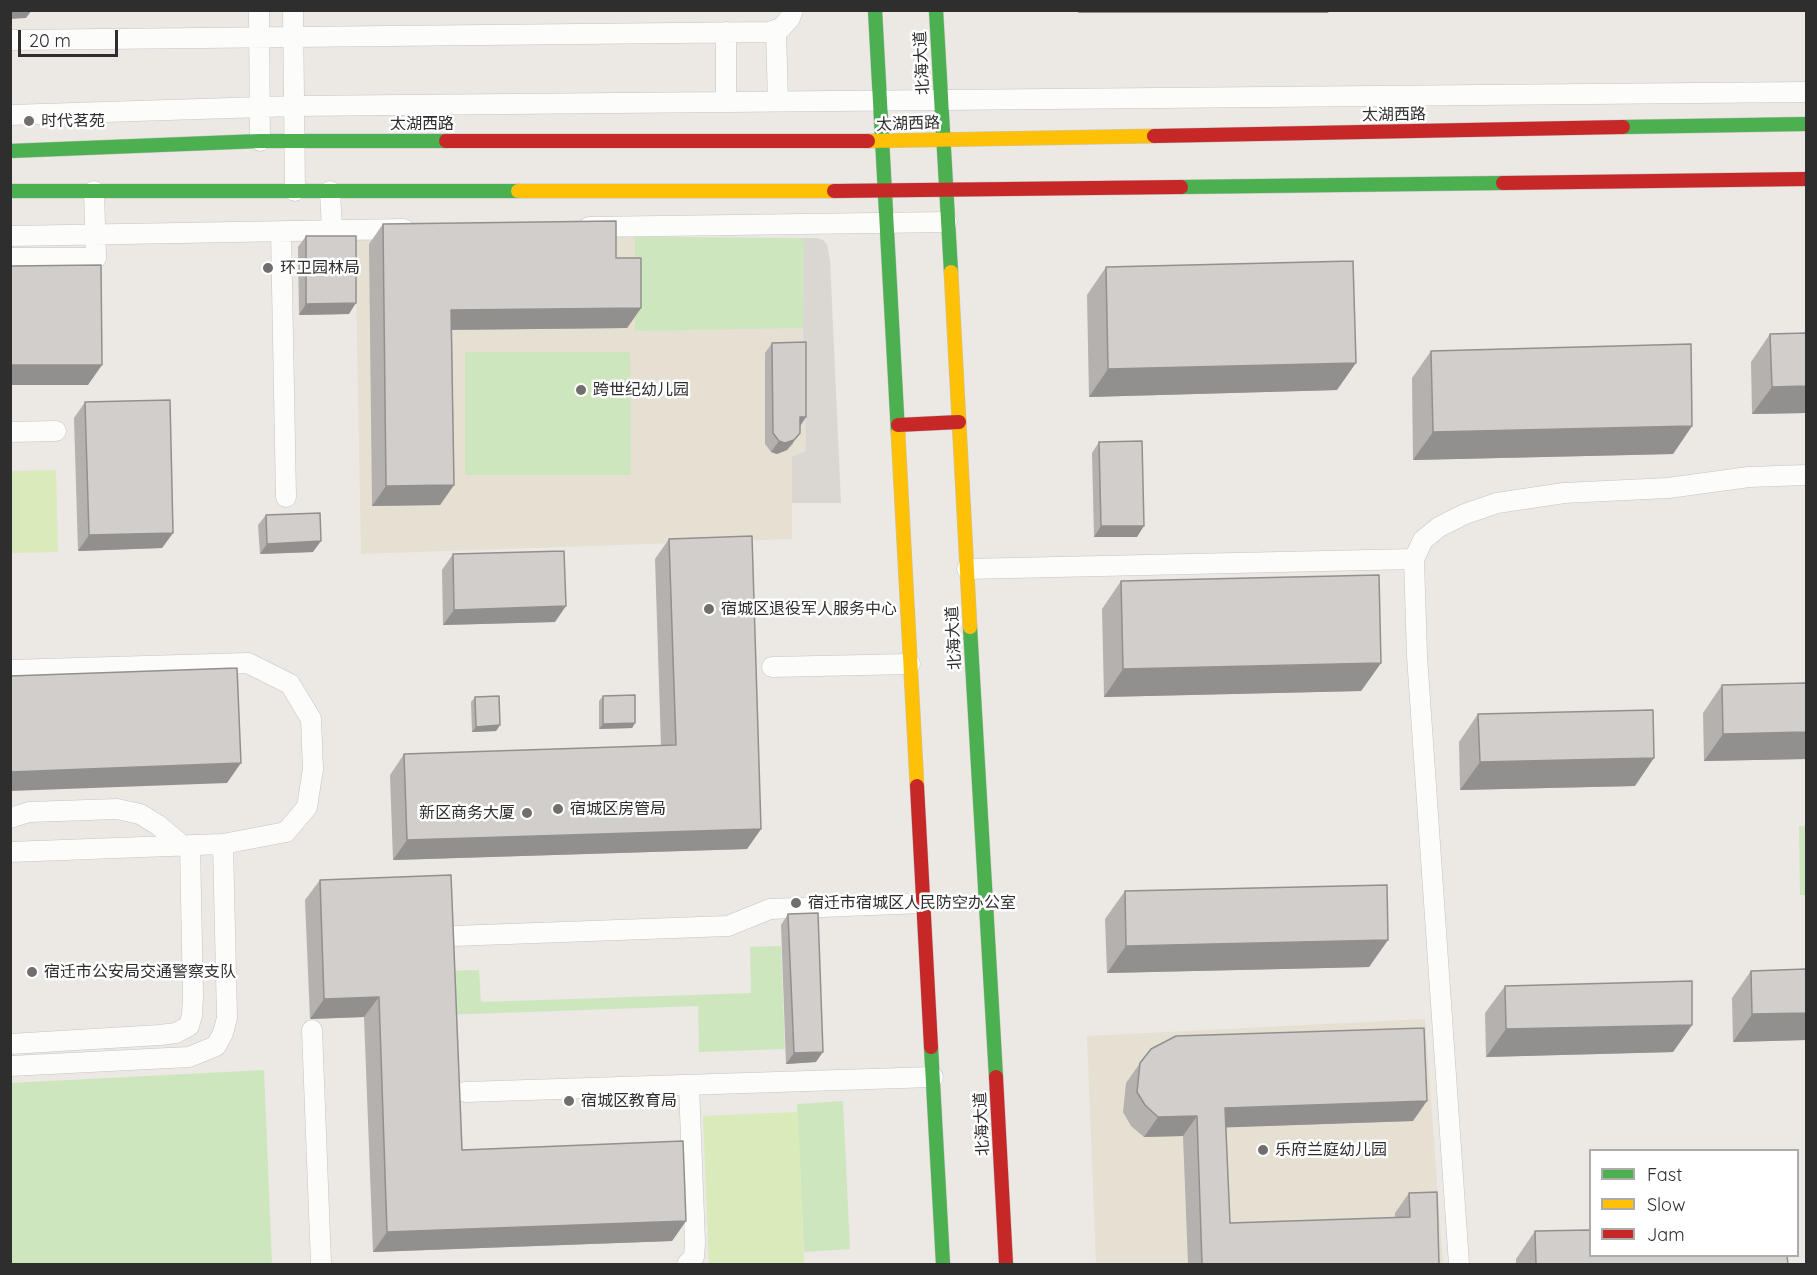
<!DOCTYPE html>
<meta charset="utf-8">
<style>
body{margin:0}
#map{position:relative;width:1817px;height:1275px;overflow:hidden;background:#ece8e4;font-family:Quicksand,sans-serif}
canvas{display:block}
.frame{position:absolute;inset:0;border:12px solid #2e2e2e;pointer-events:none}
.legend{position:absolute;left:1589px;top:1149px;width:210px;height:108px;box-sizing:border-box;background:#fff;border:2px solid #ababab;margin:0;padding:8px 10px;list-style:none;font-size:18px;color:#2e2e2e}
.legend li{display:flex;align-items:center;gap:12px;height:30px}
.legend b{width:30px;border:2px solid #ababab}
.scale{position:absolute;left:18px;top:30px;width:100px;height:27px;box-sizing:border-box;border:3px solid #2e2e2e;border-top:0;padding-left:8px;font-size:18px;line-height:21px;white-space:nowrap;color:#2e2e2e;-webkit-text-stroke:4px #fff;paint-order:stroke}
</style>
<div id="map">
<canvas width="1817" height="1275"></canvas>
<div class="frame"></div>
<ul class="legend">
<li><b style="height:8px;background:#4caf50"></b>Fast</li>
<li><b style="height:8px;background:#ffc107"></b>Slow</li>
<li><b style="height:8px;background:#c62828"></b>Jam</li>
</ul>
<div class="scale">20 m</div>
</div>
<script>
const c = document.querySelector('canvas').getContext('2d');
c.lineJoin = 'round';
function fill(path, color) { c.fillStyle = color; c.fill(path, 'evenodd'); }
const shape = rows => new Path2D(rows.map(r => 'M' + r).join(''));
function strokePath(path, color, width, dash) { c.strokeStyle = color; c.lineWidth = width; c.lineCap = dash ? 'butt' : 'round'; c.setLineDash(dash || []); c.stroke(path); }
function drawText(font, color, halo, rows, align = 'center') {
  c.font = font + ' Quicksand,"Noto Sans SC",sans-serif'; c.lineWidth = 5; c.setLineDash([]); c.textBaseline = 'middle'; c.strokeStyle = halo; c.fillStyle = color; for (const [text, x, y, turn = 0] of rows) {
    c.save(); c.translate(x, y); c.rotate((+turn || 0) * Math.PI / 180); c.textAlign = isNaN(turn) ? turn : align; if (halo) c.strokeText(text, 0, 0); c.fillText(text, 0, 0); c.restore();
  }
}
fill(shape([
 [355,234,804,238,803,328,806,451,792,458,792,539,361,554],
 [1425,1019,1443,1264,1096,1264,1087,1036]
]), '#e6e0d3');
fill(shape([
 [635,237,804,238,803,328,635,331],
 [465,352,630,352,631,475,465,475],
 [1799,826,1806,826,1806,895,1800,895],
 [781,946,785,1049,699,1052,698,1006,442,1015,441,971,479,970,481,1002,751,993,750,947],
 [264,1070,272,1264,11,1264,11,1083],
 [843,1101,850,1249,804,1252,797,1104]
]), '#cee6be');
fill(shape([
 [56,470,58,552,11,553,11,471],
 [798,1112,804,1264,709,1264,703,1116]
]), '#d9eabb');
fill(shape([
 [804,238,816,238,823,240,827,244,830,260,841,503,792,503,792,457,806,451,803,328]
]), '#dad6d2');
const lane = shape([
 [259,10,260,141],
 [293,10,295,191],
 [776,31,778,101],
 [726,32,726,102],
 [10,40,769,32,781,28,790,18,793,10],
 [10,115,294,106,1806,92],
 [330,191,332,230],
 [589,227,947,222],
 [281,232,286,497],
 [10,236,404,229],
 [10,258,96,258,94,191],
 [10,432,56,431],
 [967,569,1414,559],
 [772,667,910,664],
 [10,670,248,663,290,684,311,719,313,769,307,807,286,832,223,844,10,852],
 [10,818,29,812,117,809,140,814,158,825,183,846],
 [453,936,728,926,770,909,923,903],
 [312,1030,321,1264],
 [10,1044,160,1035,176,1033,189,1026,192,1015,193,997,190,845],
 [10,1066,189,1057,216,1046,223,1033,227,1018,223,844],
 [465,1092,933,1077],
 [687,1264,694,1257,695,1243,689,1085],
 [1459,1264,1417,656,1414,559,1423,540,1439,527,1465,514,1497,503,1564,493,1668,488,1749,477,1806,475]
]);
const fast = shape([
 [875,10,898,433],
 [936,10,951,272],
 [1623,127,1806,124],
 [10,151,260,141,446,141],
 [1181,187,1503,183],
 [10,191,518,191],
 [970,627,996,1077],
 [931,1047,943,1264]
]);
const slow = shape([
 [868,141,1154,136],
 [518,191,834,191],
 [951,272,970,627],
 [898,433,917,786]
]);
const jam = shape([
 [1154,136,1623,127],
 [446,141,868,141],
 [1503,183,1806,179],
 [834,191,1181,187],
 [898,425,959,422],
 [917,786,931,1047],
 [996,1077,1006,1264]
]);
strokePath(lane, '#c5c4c5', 21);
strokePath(fast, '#c5c4c5', 15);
strokePath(slow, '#c5c4c5', 15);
strokePath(jam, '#c5c4c5', 15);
strokePath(lane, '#fcfcfb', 20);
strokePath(fast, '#4caf50', 14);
strokePath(slow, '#ffc107', 14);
strokePath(jam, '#c62828', 14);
fill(shape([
 [383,224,616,258,641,308,627,328,452,330,454,485,440,505,372,506,369,244],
 [306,236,349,314,299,315,298,247],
 [1106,267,1337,390,1089,397,1087,295],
 [1770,334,1806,413,1752,414,1751,362],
 [772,343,800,426,793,444,787,450,777,454,771,452,765,444,765,353],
 [1431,351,1692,426,1673,454,1413,460,1412,378],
 [85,402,173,533,162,548,78,551,74,418],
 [1099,442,1137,537,1094,537,1092,453],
 [266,515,313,552,260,554,258,525],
 [669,539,761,829,747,849,393,860,390,775,404,754,661,746,655,559],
 [453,554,555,622,443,625,442,570],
 [1121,581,1381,663,1361,691,1104,697,1102,609],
 [1806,683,1806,759,1704,761,1703,713,1722,685],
 [603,696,635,723,632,728,599,729,599,701],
 [475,697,500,725,496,731,472,732,471,702],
 [1478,714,1635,786,1460,790,1459,742],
 [320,880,462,1150,686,1221,672,1241,373,1252,364,1017,310,1019,305,900],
 [1125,891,1388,940,1369,967,1107,973,1105,919],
 [788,914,816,1062,786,1064,781,925],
 [1806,969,1806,1040,1733,1042,1732,998,1751,971],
 [1505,986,1692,1025,1673,1052,1486,1057,1485,1013],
 [1140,1063,1413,1121,1226,1127,1230,1223,1395,1218,1395,1213,1409,1193,1439,1264,1188,1264,1183,1136,1144,1137,1131,1126,1123,1112,1126,1083],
 [1535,1231,1788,1264,1516,1264,1516,1259]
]), '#b4b1af');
fill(shape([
 [12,10,32,10,26,18,10,19,10,13],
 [117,10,140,10,139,12,115,12],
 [1080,10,1330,10,1328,13,1078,13],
 [356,303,349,314,299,315,306,304],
 [641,308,627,328,437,330,451,310],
 [1356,363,1337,390,1089,397,1108,369],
 [10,365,102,365,88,385,10,385],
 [1806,386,1806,413,1752,414,1772,387],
 [800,417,806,417,799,428],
 [1692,426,1673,454,1413,460,1433,432],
 [800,433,787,450,777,454,771,452,779,441],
 [454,485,440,505,372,506,386,486],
 [1101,526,1144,526,1137,537,1094,537],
 [173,533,162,548,78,551,89,535],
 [321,541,313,552,260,554,267,544],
 [566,606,555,622,443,625,454,610],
 [1381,663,1361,691,1104,697,1123,669],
 [635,723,632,728,599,729,603,724],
 [500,725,496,731,472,732,476,727],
 [1806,732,1806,759,1704,761,1723,734],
 [1654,758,1635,786,1460,790,1480,762],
 [241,763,227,783,10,791,10,772],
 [761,829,747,849,393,860,407,840],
 [1388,940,1369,967,1107,973,1126,946],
 [379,997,364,1017,310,1019,324,999],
 [1806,1013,1806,1040,1733,1042,1752,1014],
 [1692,1025,1673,1052,1486,1057,1506,1029],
 [823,1052,816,1062,786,1064,794,1053],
 [1427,1101,1413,1121,1211,1128,1225,1108],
 [1197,1116,1183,1136,1144,1137,1158,1117],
 [686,1221,672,1241,373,1252,387,1232]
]), '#92908e');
const building = shape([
 [616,221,616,258,641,258,641,308,451,310,454,485,386,486,383,224,616,221],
 [306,236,356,236,356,303,306,304,306,236],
 [1353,261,1356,363,1108,369,1106,267,1353,261],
 [101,265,102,365,10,365,10,266,101,265],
 [1806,333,1806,386,1772,387,1770,334,1806,333],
 [806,342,806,417,800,417,800,433,794,440,785,443,779,441,773,433,772,343,806,342],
 [1691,344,1692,426,1433,432,1431,351,1691,344],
 [170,400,173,533,89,535,85,402,170,400],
 [1142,441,1144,526,1101,526,1099,442,1142,441],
 [320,513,321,541,267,544,266,515,320,513],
 [752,536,761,829,407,840,404,754,676,745,669,539,752,536],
 [564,551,566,606,454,610,453,554,564,551],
 [1379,575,1381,663,1123,669,1121,581,1379,575],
 [237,668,241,763,10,772,10,676,237,668],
 [1806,683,1806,732,1723,734,1722,685,1806,683],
 [635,695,635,723,603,724,603,696,635,695],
 [499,696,500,725,476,727,475,697,499,696],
 [1653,710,1654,758,1480,762,1478,714,1653,710],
 [451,875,462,1150,683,1141,686,1221,387,1232,379,997,324,999,320,880,451,875],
 [1387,885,1388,940,1126,946,1125,891,1387,885],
 [818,913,823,1052,794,1053,788,914,818,913],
 [1806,969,1806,1013,1752,1014,1751,971,1806,969],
 [1692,981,1692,1025,1506,1029,1505,986,1692,981],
 [1424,1028,1427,1101,1225,1108,1230,1223,1410,1217,1409,1193,1437,1192,1439,1264,1202,1264,1197,1116,1158,1117,1145,1105,1137,1092,1140,1063,1151,1049,1176,1036,1424,1028],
 [1590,1230,1590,1256,1787,1256,1788,1264,1536,1264,1535,1231,1590,1230]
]);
fill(building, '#d1cecb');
strokePath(building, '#92908e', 1.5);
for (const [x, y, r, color] of [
 [29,121,6,"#706f6e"],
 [268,268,6,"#706f6e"],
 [581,390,6,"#706f6e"],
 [709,609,6,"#706f6e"],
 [558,809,6,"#706f6e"],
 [527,813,6,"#706f6e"],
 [796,903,6,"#706f6e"],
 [32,972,6,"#706f6e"],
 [569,1101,6,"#706f6e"],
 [1263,1150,6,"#706f6e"]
]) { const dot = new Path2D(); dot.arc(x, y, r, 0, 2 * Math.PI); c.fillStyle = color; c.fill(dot); strokePath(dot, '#fff', 2); }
drawText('16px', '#2e2e2e', '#fff', [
 ["北海大道",922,63,-93],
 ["太湖西路",1394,115,-1],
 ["太湖西路",422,124],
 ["太湖西路",908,124,-2],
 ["北海大道",954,638,-93],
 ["北海大道",982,1124,-93]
]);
drawText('16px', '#2e2e2e', '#fff', [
 ["时代茗苑",41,121],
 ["环卫园林局",280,268],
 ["跨世纪幼儿园",593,390],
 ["宿城区退役军人服务中心",721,609],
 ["宿城区房管局",570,809],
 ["新区商务大厦",515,813,"right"],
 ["宿迁市宿城区人民防空办公室",808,903],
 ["宿迁市公安局交通警察支队",44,972],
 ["宿城区教育局",581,1101],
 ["乐府兰庭幼儿园",1275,1150]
], 'left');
</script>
